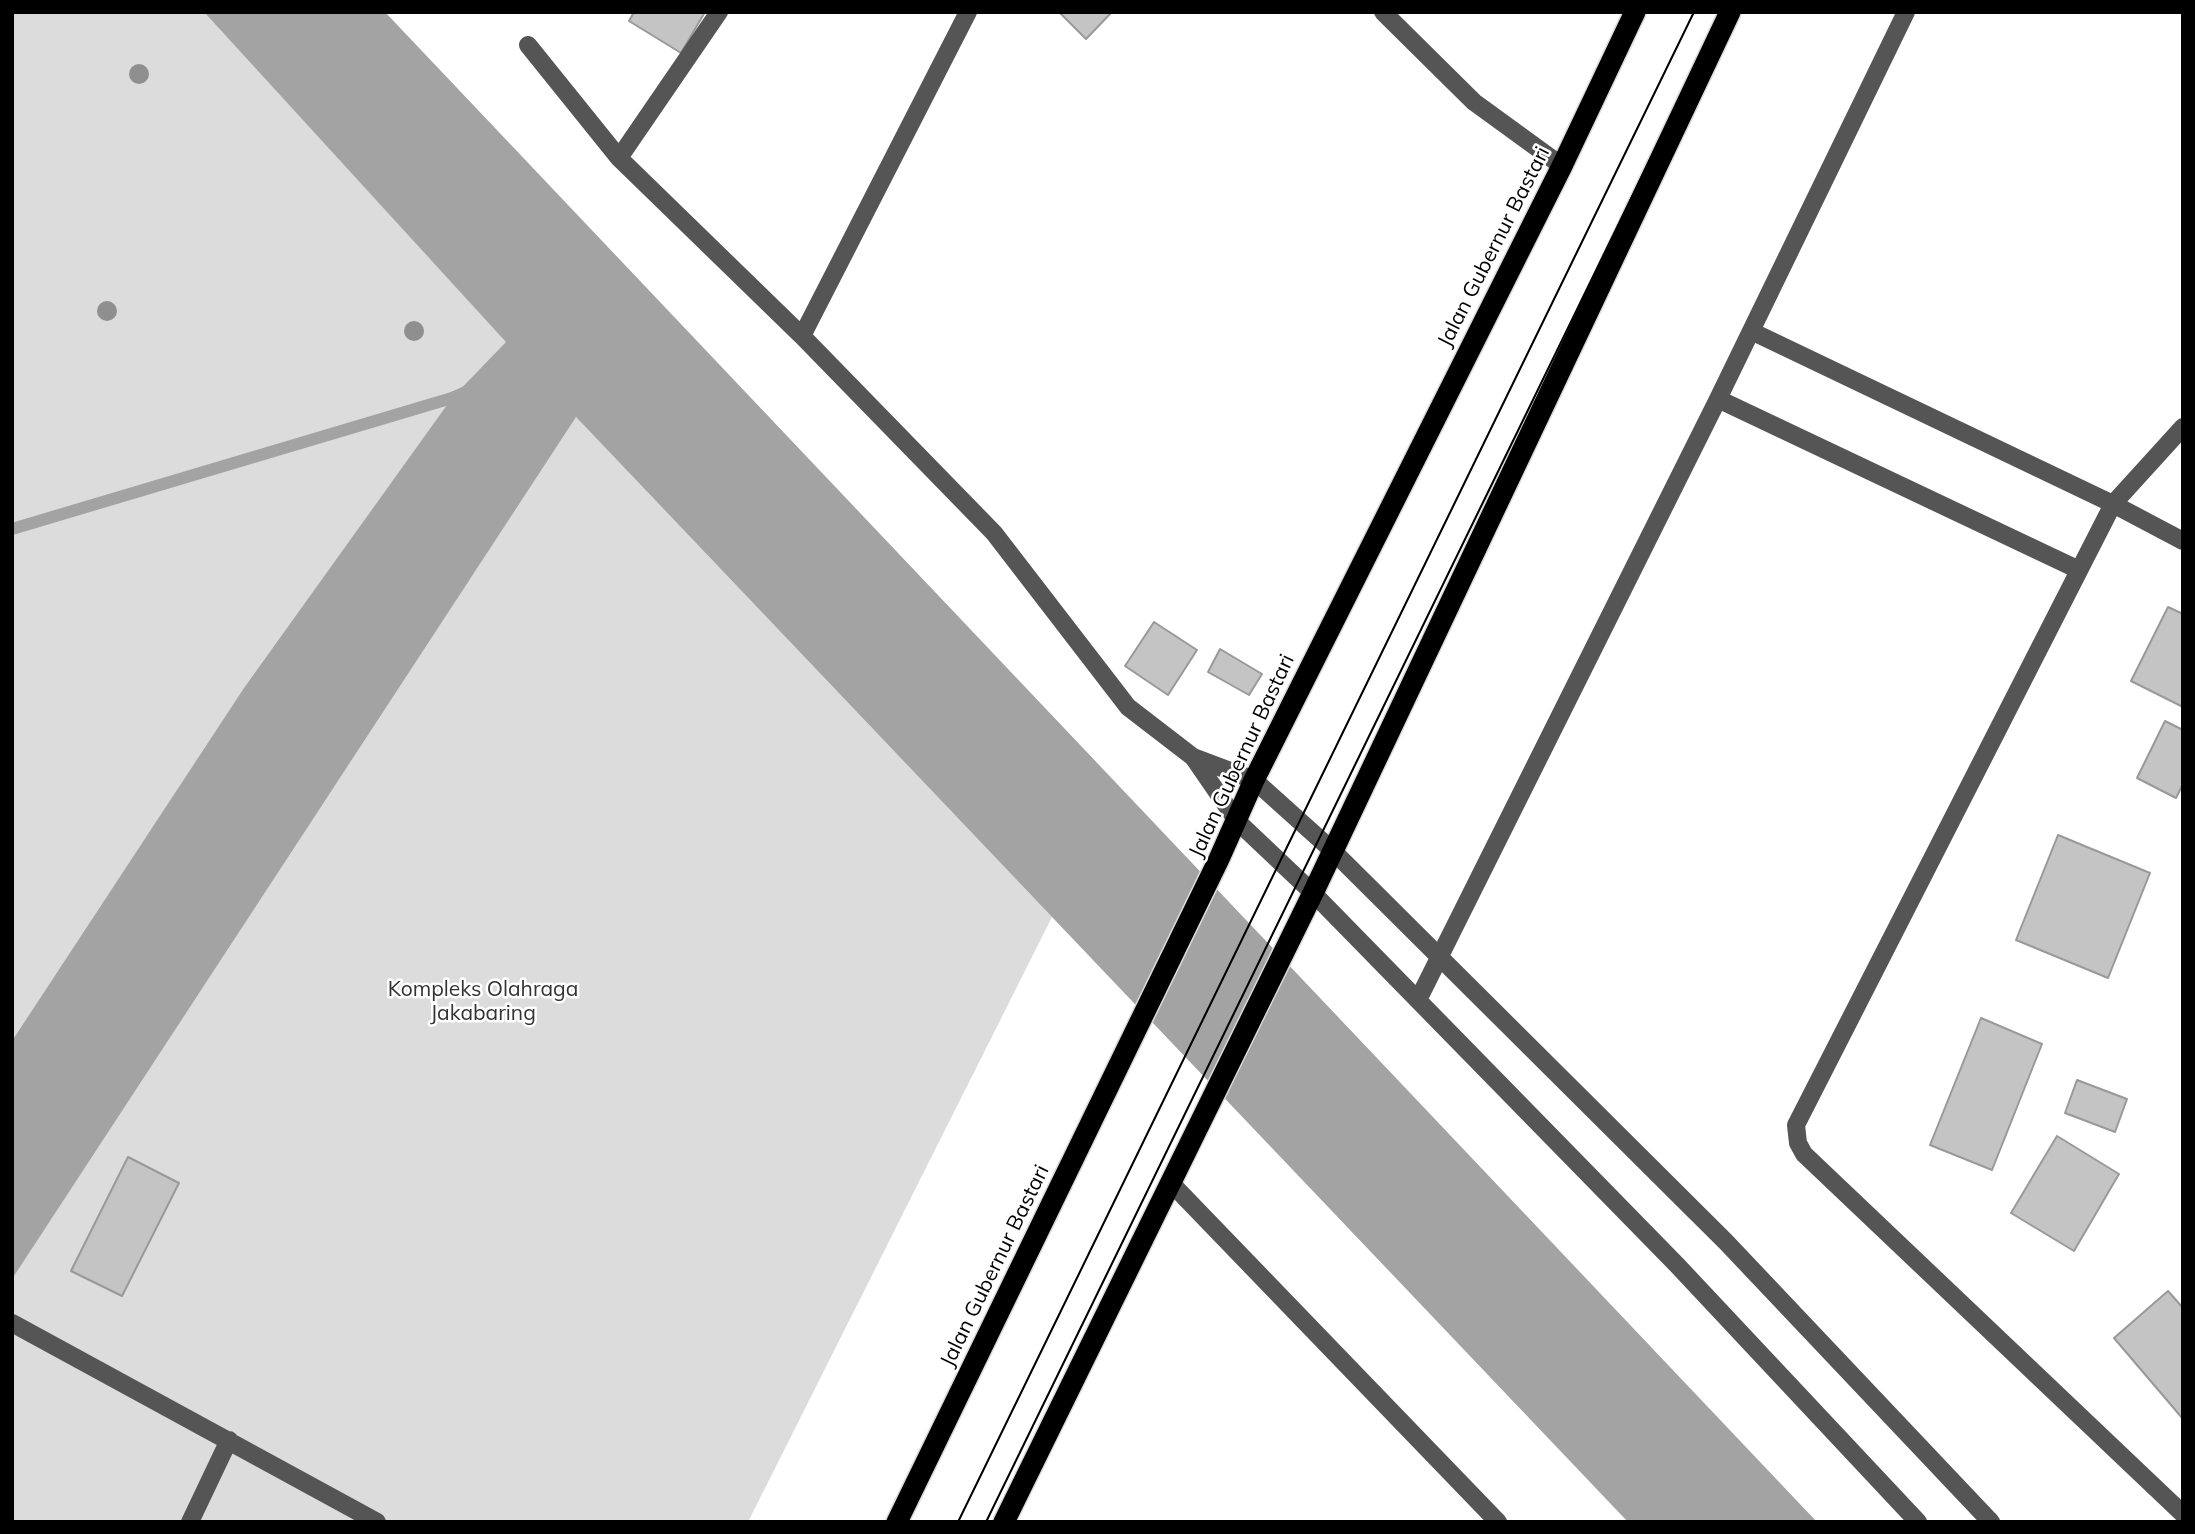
<!DOCTYPE html>
<style>
body{margin:0}
#map{position:relative;width:2195px;height:1534px;overflow:hidden;background:#fff;font-family:Mulish,sans-serif}
canvas{display:block}
.frame{position:absolute;inset:0;border:14px solid #000;pointer-events:none}
</style>
<div id="map">
<canvas width="2195" height="1534"></canvas>
<div class="frame"></div>
</div>
<script>
const c = document.querySelector('canvas').getContext('2d');
c.lineJoin = 'round';
function fill(path, color) { c.fillStyle = color; c.fill(path, 'evenodd'); }
const shape = rows => new Path2D(rows.map(r => 'M' + r).join(''));
function strokePath(path, color, width, dash) { c.strokeStyle = color; c.lineWidth = width; c.lineCap = dash ? 'butt' : 'round'; c.setLineDash(dash || []); c.stroke(path); }
function drawText(font, color, halo, rows, align = 'center') {
  c.font = font + ' Mulish,sans-serif'; c.lineWidth = 5; c.setLineDash([]); c.textBaseline = 'middle'; c.strokeStyle = halo; c.fillStyle = color; for (const [text, x, y, turn = 0] of rows) {
    c.save(); c.translate(x, y); c.rotate((+turn || 0) * Math.PI / 180); c.textAlign = isNaN(turn) ? turn : align; if (halo) c.strokeText(text, 0, 0); c.fillText(text, 0, 0); c.restore();
  }
}
fill(shape([
 [12,12,204,12,576,417,1052,917,748,1522,12,1522]
]), '#dcdcdc');
fill(shape([
 [204,12,385,12,1817,1522,1628,1522,576,417,12,1279,12,1041,244,688,452,398,506,342]
]), '#a3a3a3');
strokePath(shape([
 [12,529,452,398,468,391]
]), '#a3a3a3', 12);
const building = shape([
 [634,12,705,12,681,53,629,21,634,12],
 [1059,12,1112,12,1086,39,1059,12],
 [2168,607,2183,614,2183,707,2131,681,2168,607],
 [1154,622,1197,650,1168,695,1125,666,1154,622],
 [1220,649,1262,674,1249,695,1208,672,1220,649],
 [2165,721,2183,730,2183,784,2176,798,2137,778,2165,721],
 [2058,835,2150,873,2108,978,2016,940,2058,835],
 [1981,1018,2042,1044,1992,1170,1930,1145,1981,1018],
 [2077,1080,2127,1099,2115,1132,2065,1113,2077,1080],
 [2057,1136,2119,1174,2074,1251,2011,1213,2057,1136],
 [128,1157,179,1183,122,1296,71,1271,128,1157],
 [2168,1291,2183,1308,2183,1419,2114,1338,2168,1291]
]);
fill(building, '#c4c4c4');
strokePath(building, '#999', 2);
const highway = shape([
 [897,1522,1219,859,1254,780,1562,166,1635,12],
 [1004,1522,1313,893,1730,12]
]);
strokePath(highway, '#dbdbdb', 24);
strokePath(shape([
 [968,12,802,336,994,533,1128,707,1193,757,1254,780,1333,851,1726,1242,1991,1522],
 [1383,12,1474,102,1562,166],
 [528,45,619,158,802,336],
 [619,158,719,12],
 [1751,331,2113,504,2183,541],
 [1718,399,2079,570],
 [2183,427,2113,504,1796,1125,1798,1143,1804,1154,2183,1514],
 [1193,757,1237,821,1313,893,1677,1265,1918,1522],
 [1418,1000,1718,399,1906,12],
 [1171,1183,1498,1522],
 [12,1323,377,1522],
 [190,1522,229,1440]
]), '#555', 18);
strokePath(highway, '#000', 21);
strokePath(shape([
 [958,1522,1694,12],
 [986,1522,1722,12]
]), '#000', 2);
c.fillStyle = '#8f8f8f';
for (const [x, y] of [
 [139,74],
 [107,311],
 [414,331]
]) { c.beginPath(); c.arc(x, y, 10, 0, 2 * Math.PI); c.fill(); }
drawText('21px', '#000', '#fff', [
 ["Jalan Gubernur Bastari",1494,247,-63],
 ["Jalan Gubernur Bastari",1242,756,-65],
 ["Jalan Gubernur Bastari",995,1266,-64]
]);
drawText('21px', '#333', '#fff', [
 ["Kompleks Olahraga",483,990],
 ["Jakabaring",483,1014]
]);
</script>
